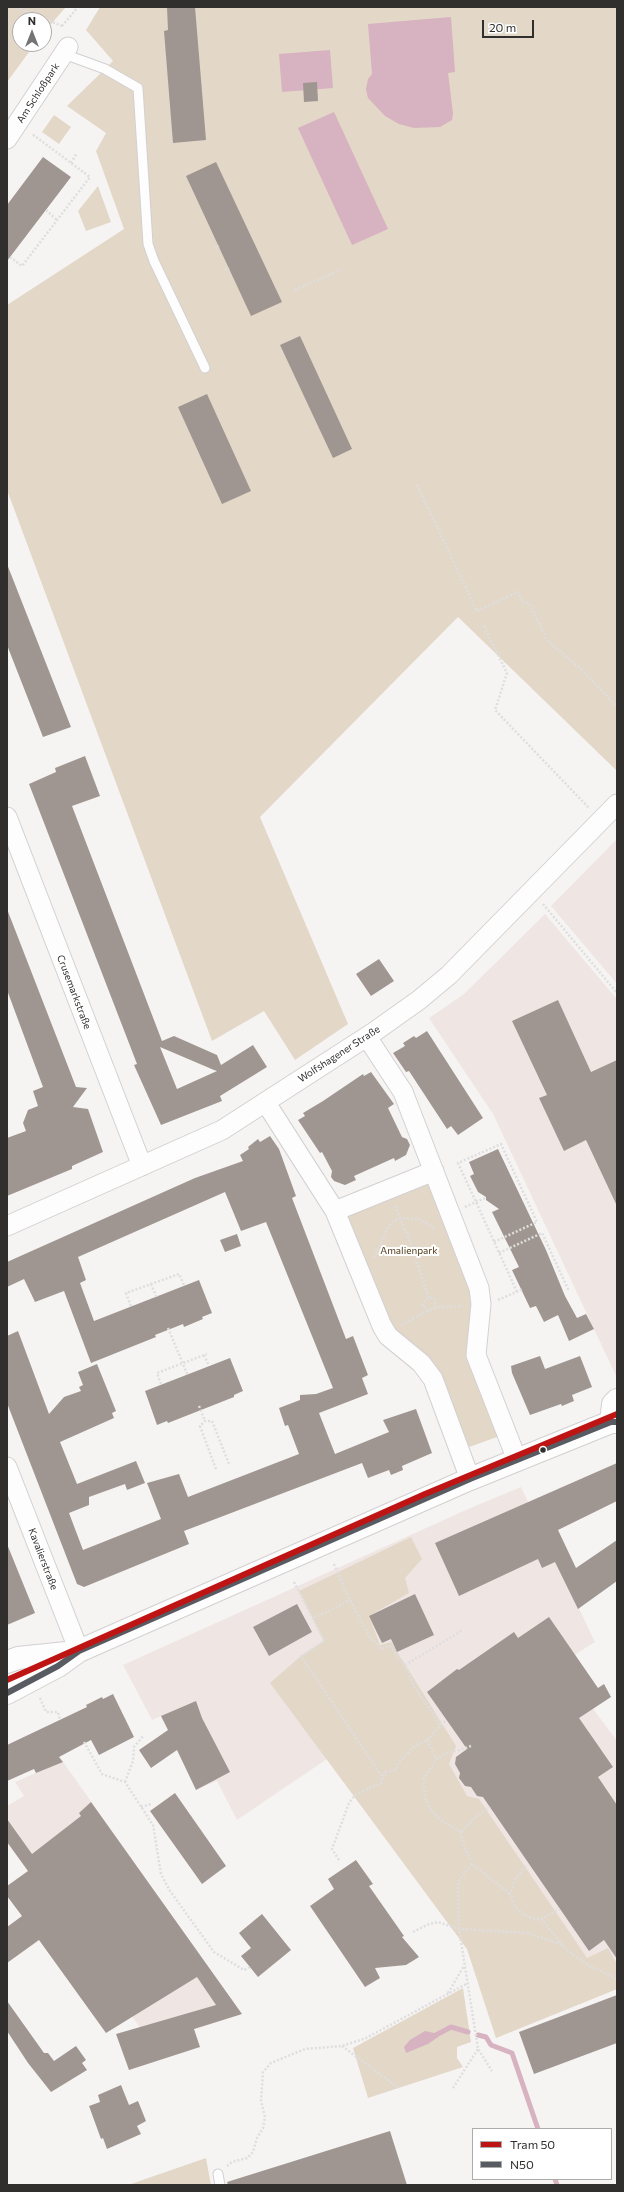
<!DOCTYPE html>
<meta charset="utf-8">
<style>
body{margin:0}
#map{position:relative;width:624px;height:2192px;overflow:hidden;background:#f6f4f3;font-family:Commissioner,sans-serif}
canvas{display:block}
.frame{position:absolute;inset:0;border:8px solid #302f2e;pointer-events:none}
.legend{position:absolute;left:472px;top:2128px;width:140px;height:52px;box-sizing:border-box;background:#fff;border:1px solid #acacab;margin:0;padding:5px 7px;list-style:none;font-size:12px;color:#302f2e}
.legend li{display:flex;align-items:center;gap:8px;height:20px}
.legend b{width:20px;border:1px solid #acacab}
.north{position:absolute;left:12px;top:12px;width:40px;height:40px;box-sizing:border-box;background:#fff;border:1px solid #acacab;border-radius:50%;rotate:0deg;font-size:11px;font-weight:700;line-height:16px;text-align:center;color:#302f2e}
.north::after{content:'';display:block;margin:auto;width:14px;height:18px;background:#757473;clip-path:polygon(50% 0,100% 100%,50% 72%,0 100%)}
.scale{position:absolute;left:482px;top:20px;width:52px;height:18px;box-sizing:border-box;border:2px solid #302f2e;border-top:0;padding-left:5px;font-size:12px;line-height:14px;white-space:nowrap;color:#302f2e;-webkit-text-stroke:3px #fff;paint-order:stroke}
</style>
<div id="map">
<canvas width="624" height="2192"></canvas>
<div class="frame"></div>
<ul class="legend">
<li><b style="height:5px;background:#be1414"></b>Tram 50</li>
<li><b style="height:5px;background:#595b62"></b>N50</li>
</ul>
<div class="north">N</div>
<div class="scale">20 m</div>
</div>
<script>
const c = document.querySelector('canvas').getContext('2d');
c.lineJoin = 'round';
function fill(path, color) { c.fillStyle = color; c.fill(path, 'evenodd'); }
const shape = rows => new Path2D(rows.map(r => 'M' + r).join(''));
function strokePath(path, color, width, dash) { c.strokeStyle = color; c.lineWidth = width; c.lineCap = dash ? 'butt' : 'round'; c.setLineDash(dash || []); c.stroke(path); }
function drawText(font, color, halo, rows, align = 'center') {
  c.font = font + ' Commissioner,sans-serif'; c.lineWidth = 4; c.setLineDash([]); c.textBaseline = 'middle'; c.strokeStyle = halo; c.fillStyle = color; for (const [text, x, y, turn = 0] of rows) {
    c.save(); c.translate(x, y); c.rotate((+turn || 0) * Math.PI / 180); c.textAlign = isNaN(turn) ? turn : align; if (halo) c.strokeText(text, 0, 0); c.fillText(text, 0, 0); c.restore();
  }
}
fill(shape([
 [617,839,617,984,551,906],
 [545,914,617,999,617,1378,493,1114,429,1018,464,994],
 [521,1487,595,1642,560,1664,617,1741,617,1989,496,2038,467,1949,327,1759,237,1820,217,1781,200,1788,161,1716,152,1720,123,1665,468,1509],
 [61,1759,239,2010,240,2015,151,2043,7,1842,7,1806,24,1796,15,1782,47,1768,50,1765]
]), '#efe6e4');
fill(shape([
 [7,7,66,7,44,32,44,20,20,20,20,44,35,44,7,82],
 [100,7,617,7,617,771,458,617,260,817,348,1024,295,1060,264,1011,212,1041,7,490,7,305,124,229,96,151,106,133,67,106,113,61,86,30],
 [54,115,71,127,59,144,42,132],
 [98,186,111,222,86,231,78,211],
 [430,1183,473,1291,500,1436,469,1447,442,1378,390,1324,347,1216],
 [411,1537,422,1559,405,1578,409,1593,369,1616,380,1645,391,1642,456,1746,449,1764,467,1796,479,1799,587,1958,608,1948,617,1964,617,1989,496,2038,467,1949,270,1683,301,1656,324,1641,299,1591],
 [463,1988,471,2042,457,2047,457,2058,463,2067,368,2098,353,2048],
 [206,2158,211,2185,128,2185]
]), '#e3d7c8');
fill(shape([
 [451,17,455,72,448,73,453,113,452,120,440,127,414,128,399,124,385,116,368,98,366,89,368,79,372,74,368,24],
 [330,50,333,88,282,92,279,54],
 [334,112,388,229,352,245,298,128],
 [425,2031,434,2033,438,2037,428,2044,406,2053,404,2047,410,2040]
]), '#d7b2c0');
strokePath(shape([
 [436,2035,451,2027,468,2032],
 [478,2035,486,2037,491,2045,512,2053,538,2129],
 [555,2179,557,2185]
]), '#d7b2c0', 5);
fill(shape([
 [167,7,195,7,206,140,173,143,164,31,168,30],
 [317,82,318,101,304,102,303,83],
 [43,157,71,177,7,261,7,205],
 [216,162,282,302,251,316,186,176],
 [300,336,352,449,333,458,280,345],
 [207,394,251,491,222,504,178,407],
 [7,564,71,727,43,737,7,645],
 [85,756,100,796,72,806,162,1041,174,1036,217,1055,221,1065,253,1045,267,1067,220,1096,222,1101,161,1125,134,1065,137,1064,29,784,56,772,55,768],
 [160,1047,214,1070,217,1071,177,1089],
 [7,909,76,1087,87,1088,73,1107,88,1109,103,1152,72,1166,72,1169,7,1196,7,1138,26,1131,23,1123,28,1110,38,1106,33,1091,43,1087,7,990],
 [379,959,394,981,371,996,356,974],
 [558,1000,591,1072,617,1060,617,1206,586,1140,564,1151,539,1098,547,1095,512,1021],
 [427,1031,483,1118,458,1135,451,1126,447,1129,409,1071,406,1072,393,1053,405,1046,403,1043,414,1036,416,1038],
 [371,1072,394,1104,388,1108,402,1137,407,1139,410,1145,406,1155,395,1161,394,1158,354,1176,356,1180,345,1185,334,1181,331,1177,332,1171,322,1152,320,1153,298,1120,305,1116,303,1113,323,1101,363,1074,364,1076],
 [270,1136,279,1149,296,1196,292,1198,346,1339,353,1336,368,1375,362,1378,368,1394,319,1413,335,1454,389,1432,383,1420,416,1409,432,1453,402,1466,403,1470,391,1475,389,1470,368,1478,362,1463,184,1531,189,1544,84,1587,77,1584,7,1403,7,1336,18,1331,49,1414,64,1397,81,1391,79,1387,83,1385,78,1372,97,1364,116,1411,112,1413,114,1418,60,1442,77,1484,136,1461,145,1483,127,1490,125,1484,89,1497,89,1505,69,1513,83,1550,161,1519,147,1483,179,1474,188,1497,299,1454,288,1425,285,1426,279,1408,300,1400,300,1395,316,1394,333,1388,266,1222,241,1231,225,1192,78,1257,86,1280,80,1283,94,1321,199,1280,212,1313,202,1317,203,1319,184,1327,183,1324,155,1335,156,1337,91,1363,64,1291,35,1302,24,1279,7,1287,7,1262,195,1178,243,1161,240,1155,249,1149,248,1147,258,1139,260,1142],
 [498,1149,546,1250,565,1296,577,1318,586,1314,594,1329,569,1341,558,1315,544,1322,536,1306,530,1308,512,1270,519,1267,492,1212,499,1209,486,1200,486,1197,478,1192,470,1176,474,1174,469,1162],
 [237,1234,241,1246,225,1252,220,1240],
 [540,1356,545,1369,580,1356,592,1387,572,1395,574,1401,562,1406,561,1404,530,1415,512,1373,511,1366],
 [230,1358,243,1391,234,1395,234,1397,168,1423,167,1421,157,1425,145,1391],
 [617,1463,617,1501,558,1530,576,1568,617,1540,617,1581,578,1609,555,1562,542,1568,538,1559,459,1596,435,1543],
 [7,1544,35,1613,7,1625],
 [415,1594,434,1635,397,1652,391,1639,382,1643,369,1616],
 [297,1604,312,1632,269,1656,253,1627],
 [549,1617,598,1688,604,1684,611,1697,579,1718,613,1767,598,1777,617,1805,617,1959,604,1940,589,1951,483,1797,477,1796,471,1787,465,1786,459,1778,460,1773,455,1764,456,1757,467,1749,427,1692,457,1669,459,1670,514,1632,518,1638],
 [113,1694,134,1737,99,1755,91,1740,59,1757,63,1762,36,1773,34,1769,7,1781,7,1745,87,1707,86,1705,102,1697,103,1699],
 [196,1701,202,1718,230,1772,196,1790,177,1750,151,1768,139,1750,168,1730,161,1716],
 [175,1793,226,1866,202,1884,150,1811],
 [91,1802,242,2014,194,2029,200,2047,129,2070,116,2034,216,2005,197,1977,106,2033,39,1940,7,1963,7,1927,22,1916,7,1896,7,1886,28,1871,7,1842,7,1819,32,1854,81,1816,79,1813],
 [356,1860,373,1884,369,1886,404,1936,402,1937,419,1957,406,1965,375,1968,380,1978,365,1987,310,1906,334,1889,328,1879],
 [262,1914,291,1950,258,1977,241,1956,251,1948,239,1933],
 [617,1995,617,2043,534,2074,519,2032],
 [7,2001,44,2053,48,2053,54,2061,76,2046,86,2060,82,2063,87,2070,51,2092,28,2063,7,2031],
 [121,2085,129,2105,138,2101,146,2121,137,2126,141,2134,107,2149,103,2138,101,2139,89,2106,100,2102,98,2095],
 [390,2131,407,2185,228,2185,227,2182]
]), '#a09691');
const lane = shape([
 [64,54,105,69,138,88,148,244,154,261,205,368],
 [218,2174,220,2185]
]);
const street = shape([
 [7,139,68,47],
 [7,817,142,1166],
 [367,1037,403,1092,479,1288,481,1304,476,1355,517,1460],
 [266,1103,335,1211,382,1326,388,1336,421,1363,433,1379,470,1479],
 [335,1211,434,1171],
 [7,1226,222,1130,374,1032,419,1000,449,975,617,804],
 [7,1467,79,1651]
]);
const secondary = shape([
 [611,1422,613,1404,617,1400],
 [7,1662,18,1658,76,1652],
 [7,1693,58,1666,79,1651,470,1479,611,1422,617,1422]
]);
strokePath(lane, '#d2d0d0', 11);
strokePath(street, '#d2d0d0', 21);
strokePath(secondary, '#d2d0d0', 24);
strokePath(shape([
 [16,7,62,26],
 [62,26,78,7],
 [71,163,77,153],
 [46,210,57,220],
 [215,248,219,246],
 [10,257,22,266,90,177,32,134],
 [225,270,229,268],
 [295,290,340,270],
 [417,485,477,611,518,592,522,602,530,604,547,640,584,672,617,707],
 [484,626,507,673,495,710,589,808],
 [543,904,617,993],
 [395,1206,411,1244,429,1299],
 [465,1207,485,1198],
 [494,1242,537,1222,501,1144,458,1163,476,1202,517,1292],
 [499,1253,542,1233,569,1291],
 [374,1258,387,1229,392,1222,400,1218,420,1219,436,1229],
 [151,1284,157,1298],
 [498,1300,523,1289],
 [131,1306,126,1293,179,1274,184,1285],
 [428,1311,422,1305,426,1299,432,1298,435,1300,435,1309],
 [402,1325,423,1313,439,1307,462,1306],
 [168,1328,188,1376],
 [204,1355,209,1366],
 [161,1384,157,1373,207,1354],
 [199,1406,205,1421],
 [216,1469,200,1426,205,1421,212,1421,229,1464],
 [334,1564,350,1600,372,1641,375,1641,381,1649,390,1646,405,1665,415,1688,441,1725],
 [294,1582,324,1641,301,1656,383,1778],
 [314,1618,350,1600],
 [405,1665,463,1630],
 [40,1698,46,1712,58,1712,60,1720],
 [427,1740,436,1759],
 [84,1742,102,1774,125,1782,153,1825,161,1874,170,1891,214,1952,244,1970,250,1967],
 [471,1746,460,1750,446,1753,436,1759,424,1779,425,1797,430,1809,442,1821,461,1832,476,1817,490,1807],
 [125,1782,133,1761,134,1747,144,1735],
 [141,1807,151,1804],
 [461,1832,463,1843,472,1864,510,1894],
 [339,1860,332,1849,349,1803,355,1795,381,1783,386,1772,396,1770,398,1763,416,1745,427,1740,446,1720],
 [472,1864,458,1882,459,1929,478,2049,492,2071],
 [526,1866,515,1880,510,1894,516,1908,523,1914,534,1919,541,1919,560,1909],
 [541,1919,567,1950,588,1965,617,1979],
 [413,1932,429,1924,438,1922,459,1929,528,1933,563,1945],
 [448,1993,464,1966],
 [342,2046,400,2089],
 [453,2088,478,2049],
 [227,2166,232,2162,247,2158,253,2152,257,2138,263,2128,265,2117,261,2101,263,2072,271,2063,305,2049,342,2046,366,2038,468,1983]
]), '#dedede', 2.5, [2, 2]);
strokePath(lane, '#fefdfd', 9);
strokePath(street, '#fefdfd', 19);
strokePath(secondary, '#fefdfd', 22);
strokePath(shape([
 [7,1693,58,1666,79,1651,470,1479,611,1422,617,1422]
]), '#595b62', 6);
strokePath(shape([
 [7,1680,425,1494,617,1414]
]), '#be1414', 6);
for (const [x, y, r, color] of [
 [543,1450,3.5,"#302f2e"]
]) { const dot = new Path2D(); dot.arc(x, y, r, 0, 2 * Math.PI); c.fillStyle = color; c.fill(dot); strokePath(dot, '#fff', 1.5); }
drawText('10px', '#302f2e', '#fff', [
 ["Am Schloßpark",38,93,-57],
 ["Crusemarkstraße",74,992,69],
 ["Wolfshagener Straße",339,1054,-33],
 ["Kavalierstraße",43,1559,69]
]);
drawText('10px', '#4f3815', '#fff', [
 ["Amalienpark",409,1251]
]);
</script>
